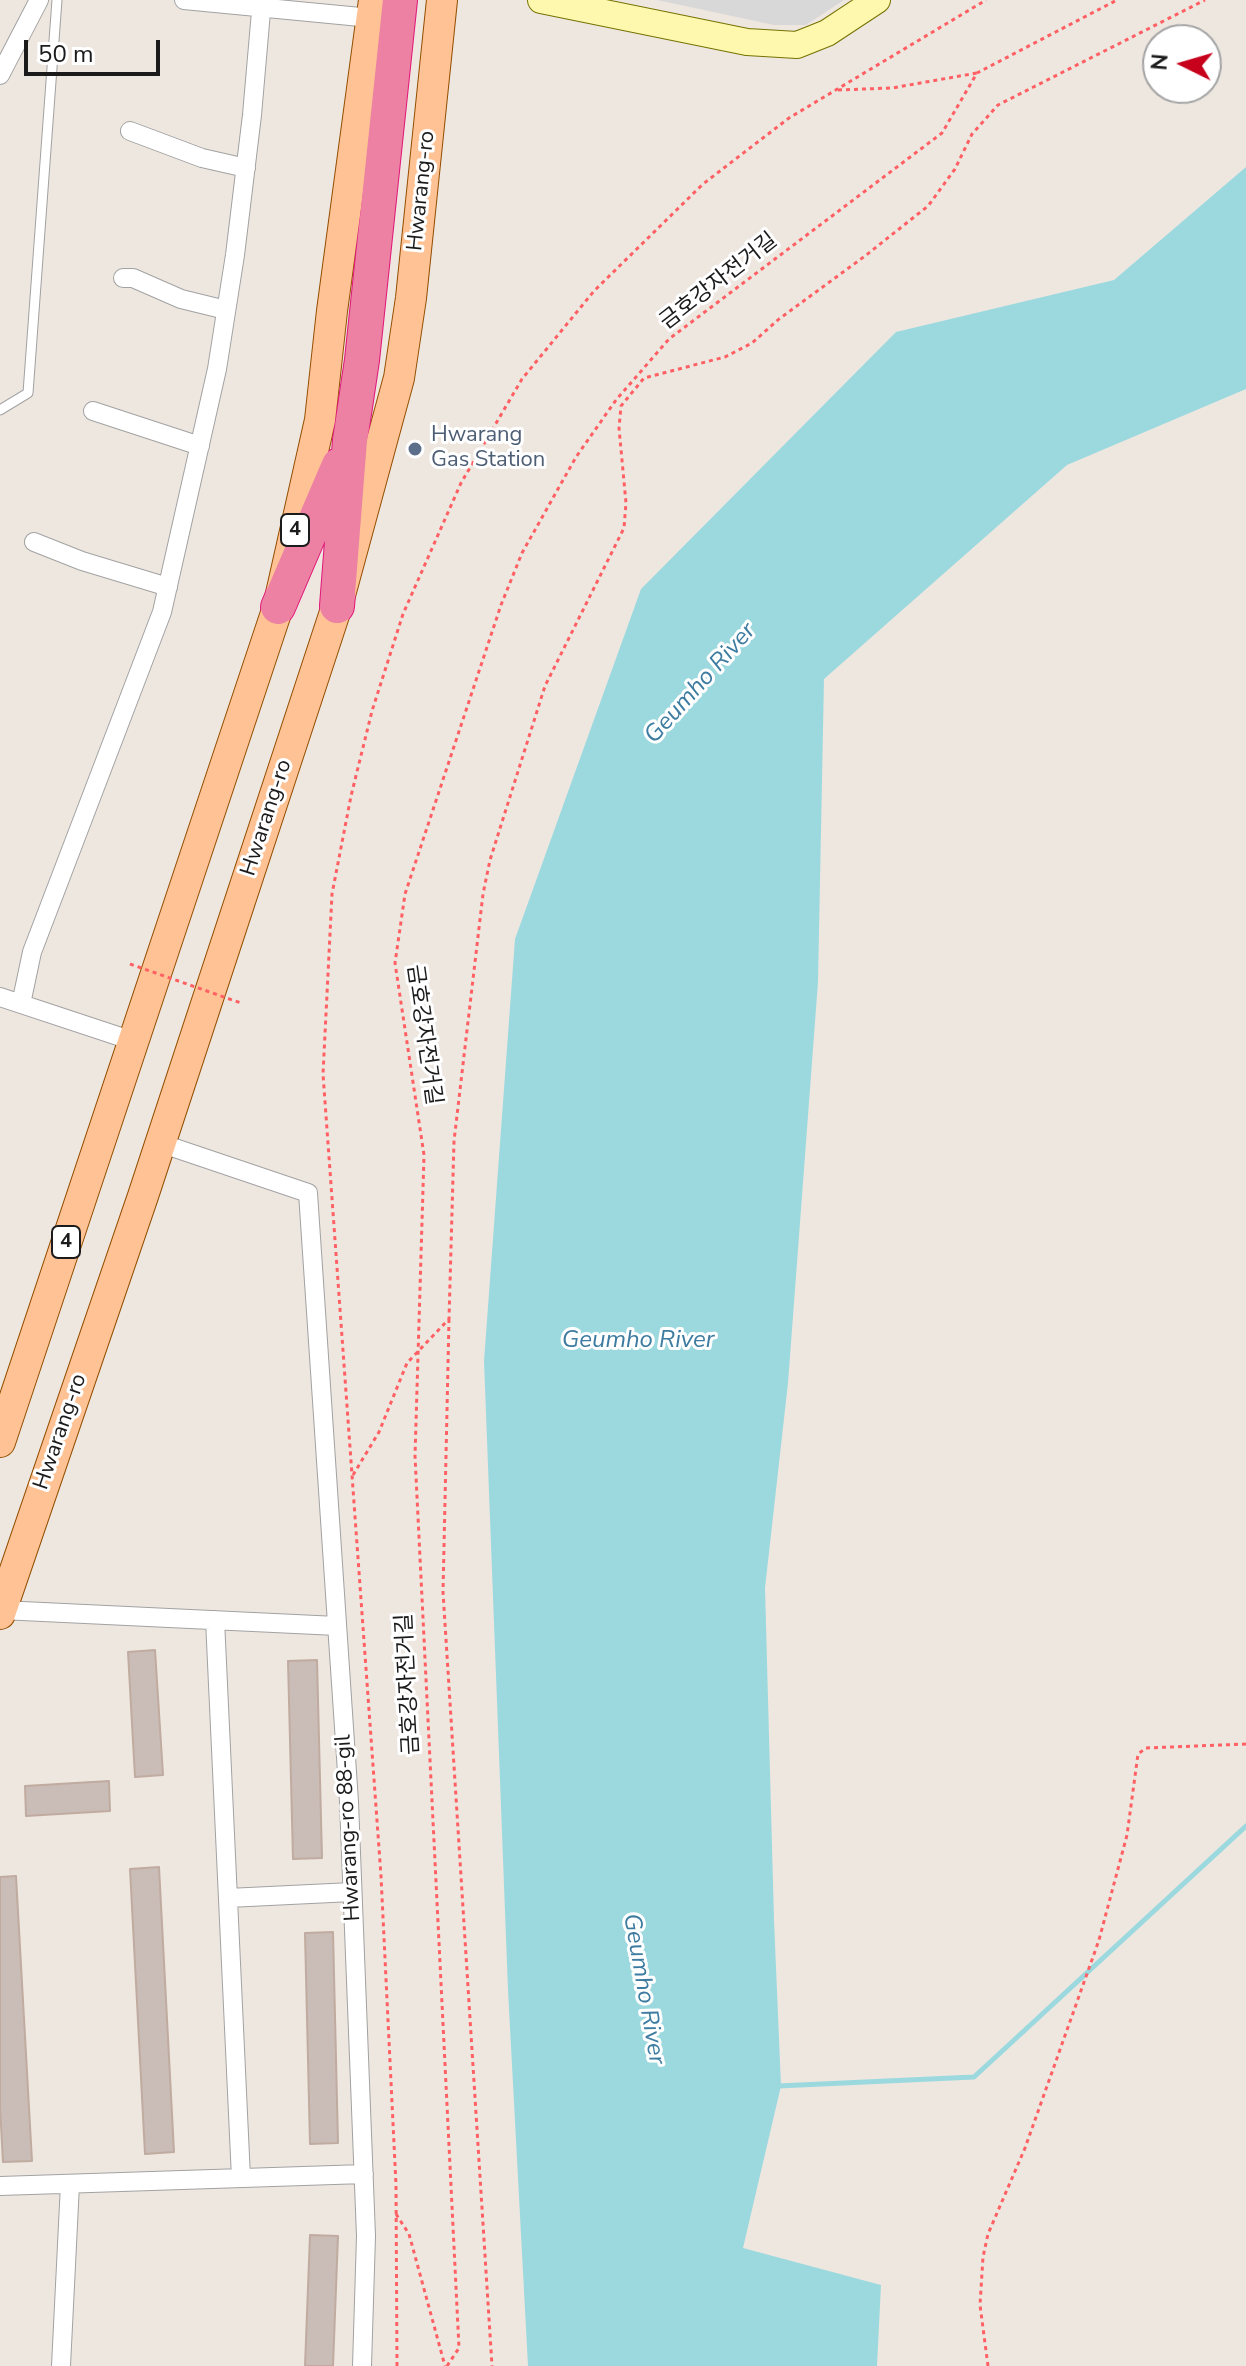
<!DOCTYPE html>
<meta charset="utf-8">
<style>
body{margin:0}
#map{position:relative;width:1246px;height:2366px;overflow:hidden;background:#eee7e0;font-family:"Nunito Sans",sans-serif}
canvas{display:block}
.north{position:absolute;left:1142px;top:24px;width:80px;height:80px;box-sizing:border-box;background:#fff;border:2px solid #a4a4a4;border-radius:50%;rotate:275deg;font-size:22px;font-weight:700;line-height:32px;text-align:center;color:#1b1b1b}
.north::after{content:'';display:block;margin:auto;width:28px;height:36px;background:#c7001b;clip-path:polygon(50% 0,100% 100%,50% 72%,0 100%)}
.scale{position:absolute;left:24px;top:40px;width:136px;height:36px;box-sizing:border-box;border:4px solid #1b1b1b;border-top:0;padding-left:10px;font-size:24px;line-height:28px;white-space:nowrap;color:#1b1b1b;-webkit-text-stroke:6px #fff;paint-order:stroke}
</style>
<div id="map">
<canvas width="1246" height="2366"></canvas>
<div class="north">N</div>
<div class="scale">50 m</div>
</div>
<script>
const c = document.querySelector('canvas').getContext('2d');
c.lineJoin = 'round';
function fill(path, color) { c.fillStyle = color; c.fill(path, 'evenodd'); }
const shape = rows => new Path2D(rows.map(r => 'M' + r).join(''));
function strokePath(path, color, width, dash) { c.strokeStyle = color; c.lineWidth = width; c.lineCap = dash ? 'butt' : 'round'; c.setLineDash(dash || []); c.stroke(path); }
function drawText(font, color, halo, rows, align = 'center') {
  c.font = font + ' "Nunito Sans","Noto Sans KR",sans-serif'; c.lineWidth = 6; c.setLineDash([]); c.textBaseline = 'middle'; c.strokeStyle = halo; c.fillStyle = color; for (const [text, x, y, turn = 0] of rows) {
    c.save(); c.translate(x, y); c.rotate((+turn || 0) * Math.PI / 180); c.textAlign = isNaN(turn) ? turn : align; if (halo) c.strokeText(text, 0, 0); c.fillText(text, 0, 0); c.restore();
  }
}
fill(shape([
 [657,0,844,0,806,25,774,25]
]), '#d9d8d8');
fill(shape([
 [1246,167,1246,389,1067,465,824,679,818,982,788,1383,765,1588,774,1920,781,2086,743,2248,881,2285,877,2366,528,2366,508,1990,484,1361,515,939,641,589,896,332,1114,280]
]), '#9cd9df');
strokePath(shape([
 [778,2086,974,2077,1246,1826]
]), '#9cd9df', 5);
const building = shape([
 [155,1650,163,1775,135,1777,128,1652,155,1650],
 [317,1660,322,1858,293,1859,288,1661,317,1660],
 [109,1781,110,1811,26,1816,25,1786,109,1781],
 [159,1867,174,2152,145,2154,130,1869,159,1867],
 [16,1876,32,2161,3,2162,0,2107,0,1877,16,1876],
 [333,1932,338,2143,310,2144,305,1933,333,1932],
 [310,2235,338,2236,333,2366,305,2366,310,2235]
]);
fill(building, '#cabcb6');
strokePath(building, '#c0aba1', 2);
const lane = shape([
 [0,410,28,393,57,0]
]);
const street = shape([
 [184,0,371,18],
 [0,75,39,0],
 [130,131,202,158,246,168],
 [123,278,133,278,181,299,226,310],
 [93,411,200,446],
 [34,542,82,561,168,587],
 [0,997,133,1041],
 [21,1004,32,952,162,612,217,369,235,255,252,115,262,0],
 [160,1143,308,1193,349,1802,366,2236,362,2366],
 [1,1610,337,1626],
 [215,1620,241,2178],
 [228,1898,352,1892],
 [0,2186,364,2174],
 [61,2366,70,2184]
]);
const secondary = shape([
 [541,0,747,42,797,45,827,33,877,0]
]);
const primary = shape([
 [0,1442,278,607,320,420,332,311,374,0],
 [0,1614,143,1196,337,606,399,378,411,298,442,0]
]);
const highway = shape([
 [337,606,350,440,362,360,400,0],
 [278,607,339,465]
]);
strokePath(lane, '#a2a2a2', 11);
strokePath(street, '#a2a2a2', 20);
strokePath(secondary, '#757200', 28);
strokePath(primary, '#934e00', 32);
strokePath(highway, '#e11778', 36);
strokePath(shape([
 [838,90,892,88,977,73],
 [449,1319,443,1592,492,2366],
 [353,1475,379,1432,407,1363,449,1319,454,1141,483,894,490,860,545,686,624,528,626,503,619,428,621,406,644,378,725,357,752,343,779,319,865,256,928,206,955,169,972,134,998,105,1205,0],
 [396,2214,409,2234,445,2366],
 [397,2366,396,2185,381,1876,323,1074,332,894,351,796,372,711,403,614,461,483,522,379,594,291,703,184,789,118,986,0],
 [447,2366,459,2348,415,1456,424,1155,395,963,405,894,501,605,522,553,576,457,616,400,669,339,942,133,977,73,1117,0],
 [988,2366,980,2305,983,2257,988,2234,1025,2148,1099,1940,1127,1835,1138,1754,1146,1748,1246,1744]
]), '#ff6064', 3, [4, 4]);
strokePath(lane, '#fff', 9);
strokePath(street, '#fff', 18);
strokePath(secondary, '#fef7ae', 26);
strokePath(primary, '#ffc294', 30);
strokePath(highway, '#ec81a3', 34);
strokePath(shape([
 [130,964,241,1003]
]), '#ff6064', 3, [4, 4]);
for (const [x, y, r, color] of [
 [415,449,8,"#5c6f8a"]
]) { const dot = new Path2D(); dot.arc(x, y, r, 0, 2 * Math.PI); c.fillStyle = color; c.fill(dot); strokePath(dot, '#fff', 3); }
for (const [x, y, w] of [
 [295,530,28],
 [66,1242,28]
]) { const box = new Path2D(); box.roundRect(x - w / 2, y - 16, w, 32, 6); c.fillStyle = '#fff'; c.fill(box); strokePath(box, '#1b1b1b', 2); }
drawText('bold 20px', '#1b1b1b', null, [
 ["4",295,530],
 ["4",66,1242]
]);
drawText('22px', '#1b1b1b', '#fff', [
 ["Hwarang-ro",422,191,-84],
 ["금호강자전거길",719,282,-38],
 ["Hwarang-ro",267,818,-72],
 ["금호강자전거길",423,1035,82],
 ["Hwarang-ro",61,1432,-71],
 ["금호강자전거길",409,1684,-93],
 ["Hwarang-ro 88-gil",349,1828,-93]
]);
drawText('22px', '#4e5e75', '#fff', [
 ["Hwarang",431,436],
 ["Gas Station",431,461]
], 'left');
drawText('italic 24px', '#3d7ca0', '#fff', [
 ["Geumho River",701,684,-48],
 ["Geumho River",638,1341],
 ["Geumho River",643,1989,80]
]);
</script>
